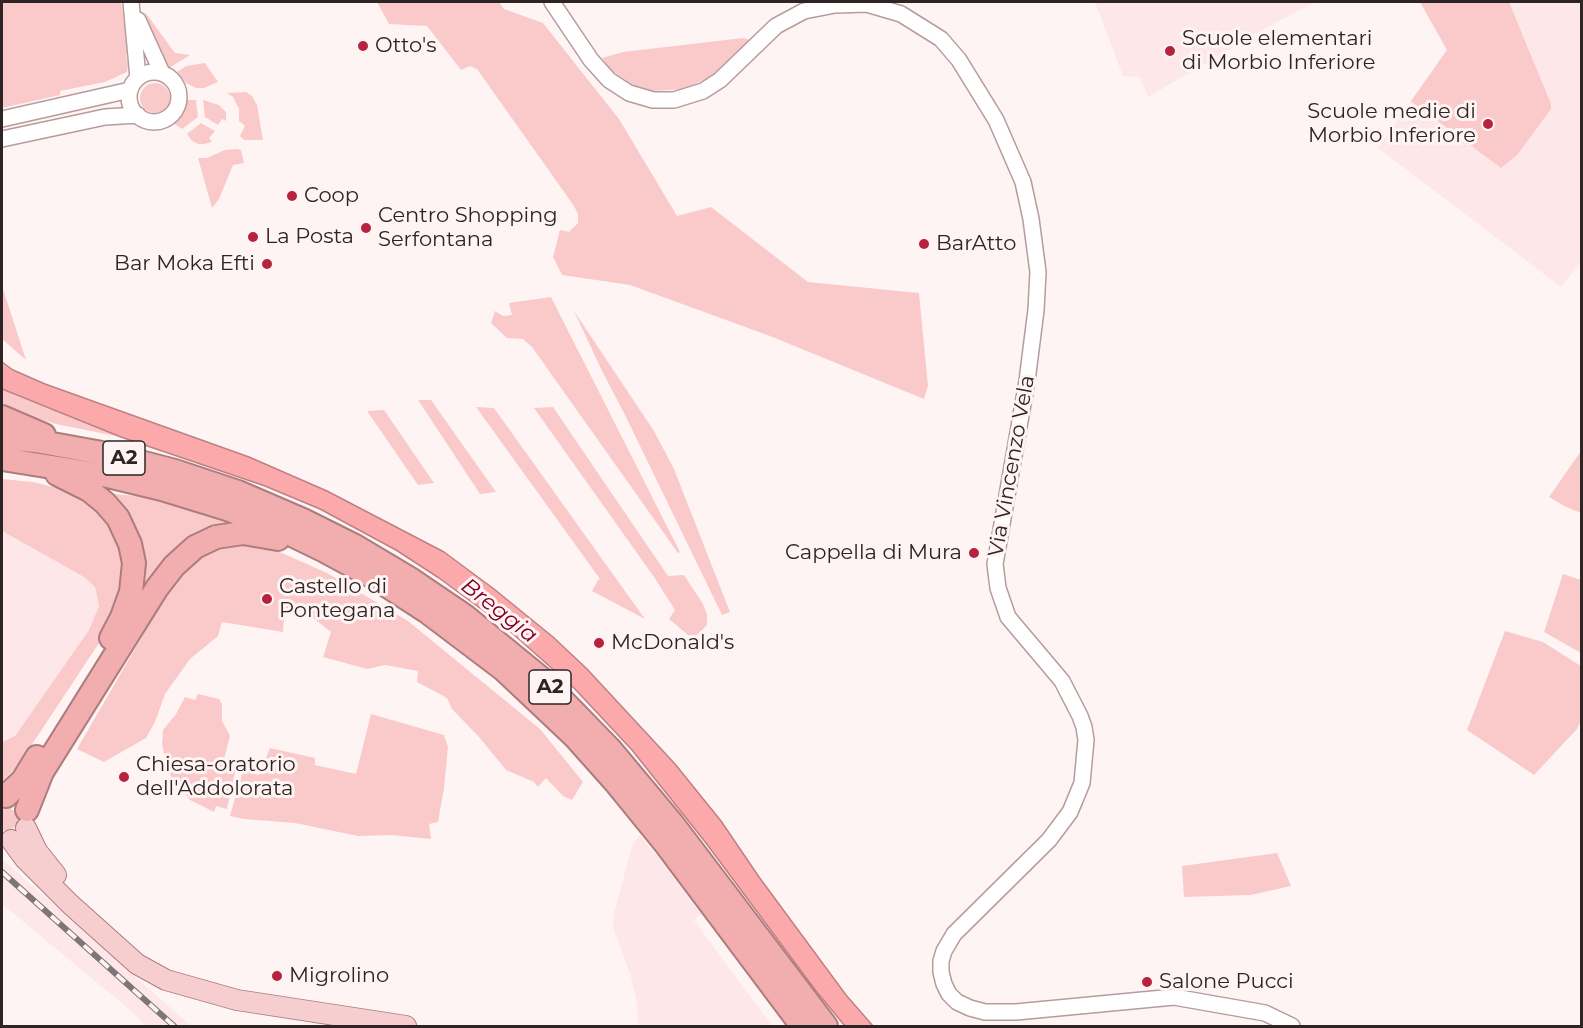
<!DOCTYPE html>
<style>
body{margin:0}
#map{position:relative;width:1583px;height:1028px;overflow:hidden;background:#fff4f4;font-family:Montserrat,sans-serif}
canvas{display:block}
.frame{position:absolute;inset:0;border:3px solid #2e2424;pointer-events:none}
</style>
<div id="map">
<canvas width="1583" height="1028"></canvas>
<div class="frame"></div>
</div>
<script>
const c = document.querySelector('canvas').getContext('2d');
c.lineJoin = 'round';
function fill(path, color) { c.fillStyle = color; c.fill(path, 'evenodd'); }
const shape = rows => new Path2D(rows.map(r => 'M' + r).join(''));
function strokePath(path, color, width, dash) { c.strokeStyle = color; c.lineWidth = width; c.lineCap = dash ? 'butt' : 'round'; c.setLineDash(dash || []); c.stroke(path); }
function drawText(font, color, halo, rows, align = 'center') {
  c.font = font + ' Montserrat,sans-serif'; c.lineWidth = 6; c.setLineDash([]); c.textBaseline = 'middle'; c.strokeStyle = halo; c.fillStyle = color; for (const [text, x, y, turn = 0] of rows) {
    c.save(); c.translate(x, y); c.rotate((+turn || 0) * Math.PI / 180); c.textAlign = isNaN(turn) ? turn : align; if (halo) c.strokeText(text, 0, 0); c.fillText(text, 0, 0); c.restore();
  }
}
fill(shape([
 [1095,2,1316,2,1269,26,1148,97,1140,77,1123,76],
 [1420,2,1581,2,1581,263,1561,287,1378,148,1447,50],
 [2,531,84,577,95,587,99,606,89,630,15,736,2,742],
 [640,836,663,863,701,914,694,920,772,1026,638,1026,637,1003,631,977,613,927,614,913,633,843],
 [2,859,191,1026,146,1026,130,1010,2,904]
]), '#fee7e8');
fill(shape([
 [2,2,121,2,130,52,126,54,128,66,127,72,105,82,60,91,60,95,2,108],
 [377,2,499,2,504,9,543,23,619,119,677,216,711,207,808,282,919,293,928,386,924,399,770,336,630,285,562,275,553,257,560,230,569,232,578,223,578,214,574,206,477,69,470,66,461,70,427,26,389,24],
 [1420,2,1509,2,1551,104,1551,109,1517,155,1501,168,1411,101,1447,50],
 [145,12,175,53,190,55,169,68,167,66,153,38],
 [743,38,751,40,721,69,709,77,685,89,653,91,636,87,611,70,602,58,623,52],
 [205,63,218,82,204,88,196,88,186,83,177,72,186,66],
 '140 98a15 15 0 1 1 30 0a15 15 0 1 1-30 0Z',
 [246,92,252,96,257,105,263,140,244,140,240,136,245,126,239,121,239,109,233,97,227,93],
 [185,100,196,100,198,117,182,129,173,123,179,116,185,106],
 [203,100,219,105,226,112,226,121,222,119,218,125,205,117],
 [201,123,215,131,209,138,212,142,204,144,198,144,192,141,187,134],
 [236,149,241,150,244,163,233,165,219,199,212,208,198,158,207,158,225,150],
 [2,286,18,335,26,360,2,339],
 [551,297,680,552,678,553,532,347,523,339,507,338,491,323,495,311,503,316,512,315,509,303],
 [574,311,654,431,674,469,730,612,722,615,625,415,602,371],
 [2,389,14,395,121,437,56,424,6,409,2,406],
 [418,400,431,400,496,492,480,494],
 [476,407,494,408,645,619,592,591,598,580,600,579],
 [553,407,668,576,684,575,703,604,707,615,707,625,697,635,688,635,669,619,675,610,654,577,534,408],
 [384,410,434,483,418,485,367,411],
 [1581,451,1581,513,1566,507,1549,497],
 [2,479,33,482,65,490,102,510,123,547,124,585,103,637,23,758,15,769,2,781,2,742,15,736,89,630,99,606,95,587,84,577,2,531],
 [115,494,147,497,238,526,210,532,132,618],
 [245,543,261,545,282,553,327,573,408,621,540,729,583,782,572,800,563,796,546,778,538,787,534,782,506,770,479,737,452,709,447,698,417,682,418,671,385,665,367,669,323,657,331,632,303,610,284,616,283,632,222,622,218,636,190,659,165,694,155,722,146,738,104,762,77,749,176,578,195,559,213,549],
 [1563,574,1581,580,1581,653,1544,632],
 [1505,631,1543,642,1581,666,1581,721,1577,729,1534,775,1467,730],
 [198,694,219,699,222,704,222,721,230,736,223,763,236,768,227,809,216,806,214,812,190,800,174,781,168,771,162,744,163,730,176,714,185,697,195,700],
 [371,714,444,735,448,747,444,788,438,822,429,824,431,839,391,835,358,836,295,823,244,819,230,816,243,770,259,775,270,748,315,758,315,765,356,774],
 [8,806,17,814,18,822,14,828,6,831,2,830,2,807],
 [1277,853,1291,886,1251,895,1184,897,1182,866]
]), '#facacb');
const water = shape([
 [2,362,13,370,45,384,249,457,327,491,444,552,494,589,553,637,587,669,675,764,721,821,759,877,846,995,873,1026,845,1026,816,991,706,843,632,750,574,688,503,625,439,578,396,550,320,509,265,486,121,437,2,389,2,362]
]);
fill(water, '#fca9ac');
strokePath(water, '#be8183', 1.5);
const tertiary = shape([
 [131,2,138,78],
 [552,2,591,60,609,80,629,93,653,100,674,100,703,91,720,80,776,26,804,11,835,5,867,4,901,14,941,39,959,60,996,120,1023,182,1031,219,1038,272,1036,310,1027,381,995,564,998,588,1008,617,1062,681,1080,716,1084,727,1086,740,1082,783,1070,812,1049,840,954,934,944,951,941,961,941,972,944,984,949,994,957,1002,970,1008,985,1012,1016,1012,1174,997,1265,1013,1292,1026],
 [138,20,162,73],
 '129 97a25 25 0 1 1 50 0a25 25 0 1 1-50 0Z',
 [2,119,130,90],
 [2,139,105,117,138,115]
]);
const primary = shape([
 [26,828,37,851,56,875],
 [11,840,25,859,70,904,137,964,166,980,237,1000,406,1026]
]);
const motorway = shape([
 [2,417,44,435],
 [2,438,36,441,113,455,175,471,238,492,303,520,355,546,412,580,465,616,542,679,611,750,672,823,826,1026],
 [2,459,108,476,162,489,227,509,284,531,323,550,375,578,426,611,504,670,575,737,616,783,664,842,802,1026],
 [57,474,89,490,105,503,118,518,130,544,134,563,131,592,122,617,111,638],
 [6,796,23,780,37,757],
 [27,810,42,772,157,588,174,566,195,547,216,537,243,533,278,539]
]);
strokePath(tertiary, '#b69c9c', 18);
strokePath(primary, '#ad7d7e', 22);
strokePath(motorway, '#ad7d7e', 26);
strokePath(tertiary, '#fff', 15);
strokePath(primary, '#f7cecf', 20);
strokePath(motorway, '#f2adaf', 22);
const rail = shape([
 [2,872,174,1026]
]);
strokePath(rail, '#7f7575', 6);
strokePath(rail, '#fff4f4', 4, [11]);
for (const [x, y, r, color] of [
 [363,46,6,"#b5233e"],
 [1170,51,6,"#b5233e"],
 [1488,124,6,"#b5233e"],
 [292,196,6,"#b5233e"],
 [366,228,6,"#b5233e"],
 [253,237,6,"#b5233e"],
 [924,244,6,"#b5233e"],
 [267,264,6,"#b5233e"],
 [974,553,6,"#b5233e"],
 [267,599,6,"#b5233e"],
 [599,643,6,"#b5233e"],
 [124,777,6,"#b5233e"],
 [277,976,6,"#b5233e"],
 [1147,982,6,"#b5233e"]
]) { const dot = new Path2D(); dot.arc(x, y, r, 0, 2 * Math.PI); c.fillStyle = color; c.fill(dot); strokePath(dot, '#fff4f4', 2); }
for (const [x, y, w] of [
 [124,458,42],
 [550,687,42]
]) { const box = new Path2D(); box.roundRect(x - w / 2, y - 17, w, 34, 4.5); c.fillStyle = '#fff4f4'; c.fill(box); strokePath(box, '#2e2424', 1.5); }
drawText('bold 20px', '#2e2424', null, [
 ["A2",124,458],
 ["A2",550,687]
]);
drawText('21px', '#2e2424', '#fff4f4', [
 ["Scuole elementari",1182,39],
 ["di Morbio Inferiore",1182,63],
 ["Otto's",375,46],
 ["Scuole medie di",1476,112,"right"],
 ["Morbio Inferiore",1476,136,"right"],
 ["Coop",304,196],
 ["Centro Shopping",378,216],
 ["Serfontana",378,240],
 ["La Posta",265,237],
 ["BarAtto",936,244],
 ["Bar Moka Efti",255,264,"right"],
 ["Cappella di Mura",962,553,"right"],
 ["Castello di",279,587],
 ["Pontegana",279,611],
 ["McDonald's",611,643],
 ["Chiesa-oratorio",136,765],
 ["dell'Addolorata",136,789],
 ["Migrolino",289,976],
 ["Salone Pucci",1159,982]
], 'left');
drawText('21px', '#2e2424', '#fff4f4', [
 ["Via Vincenzo Vela",1012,466,-80]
]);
drawText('italic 22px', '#800023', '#fff4f4', [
 ["Breggia",499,611,38]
]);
</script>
